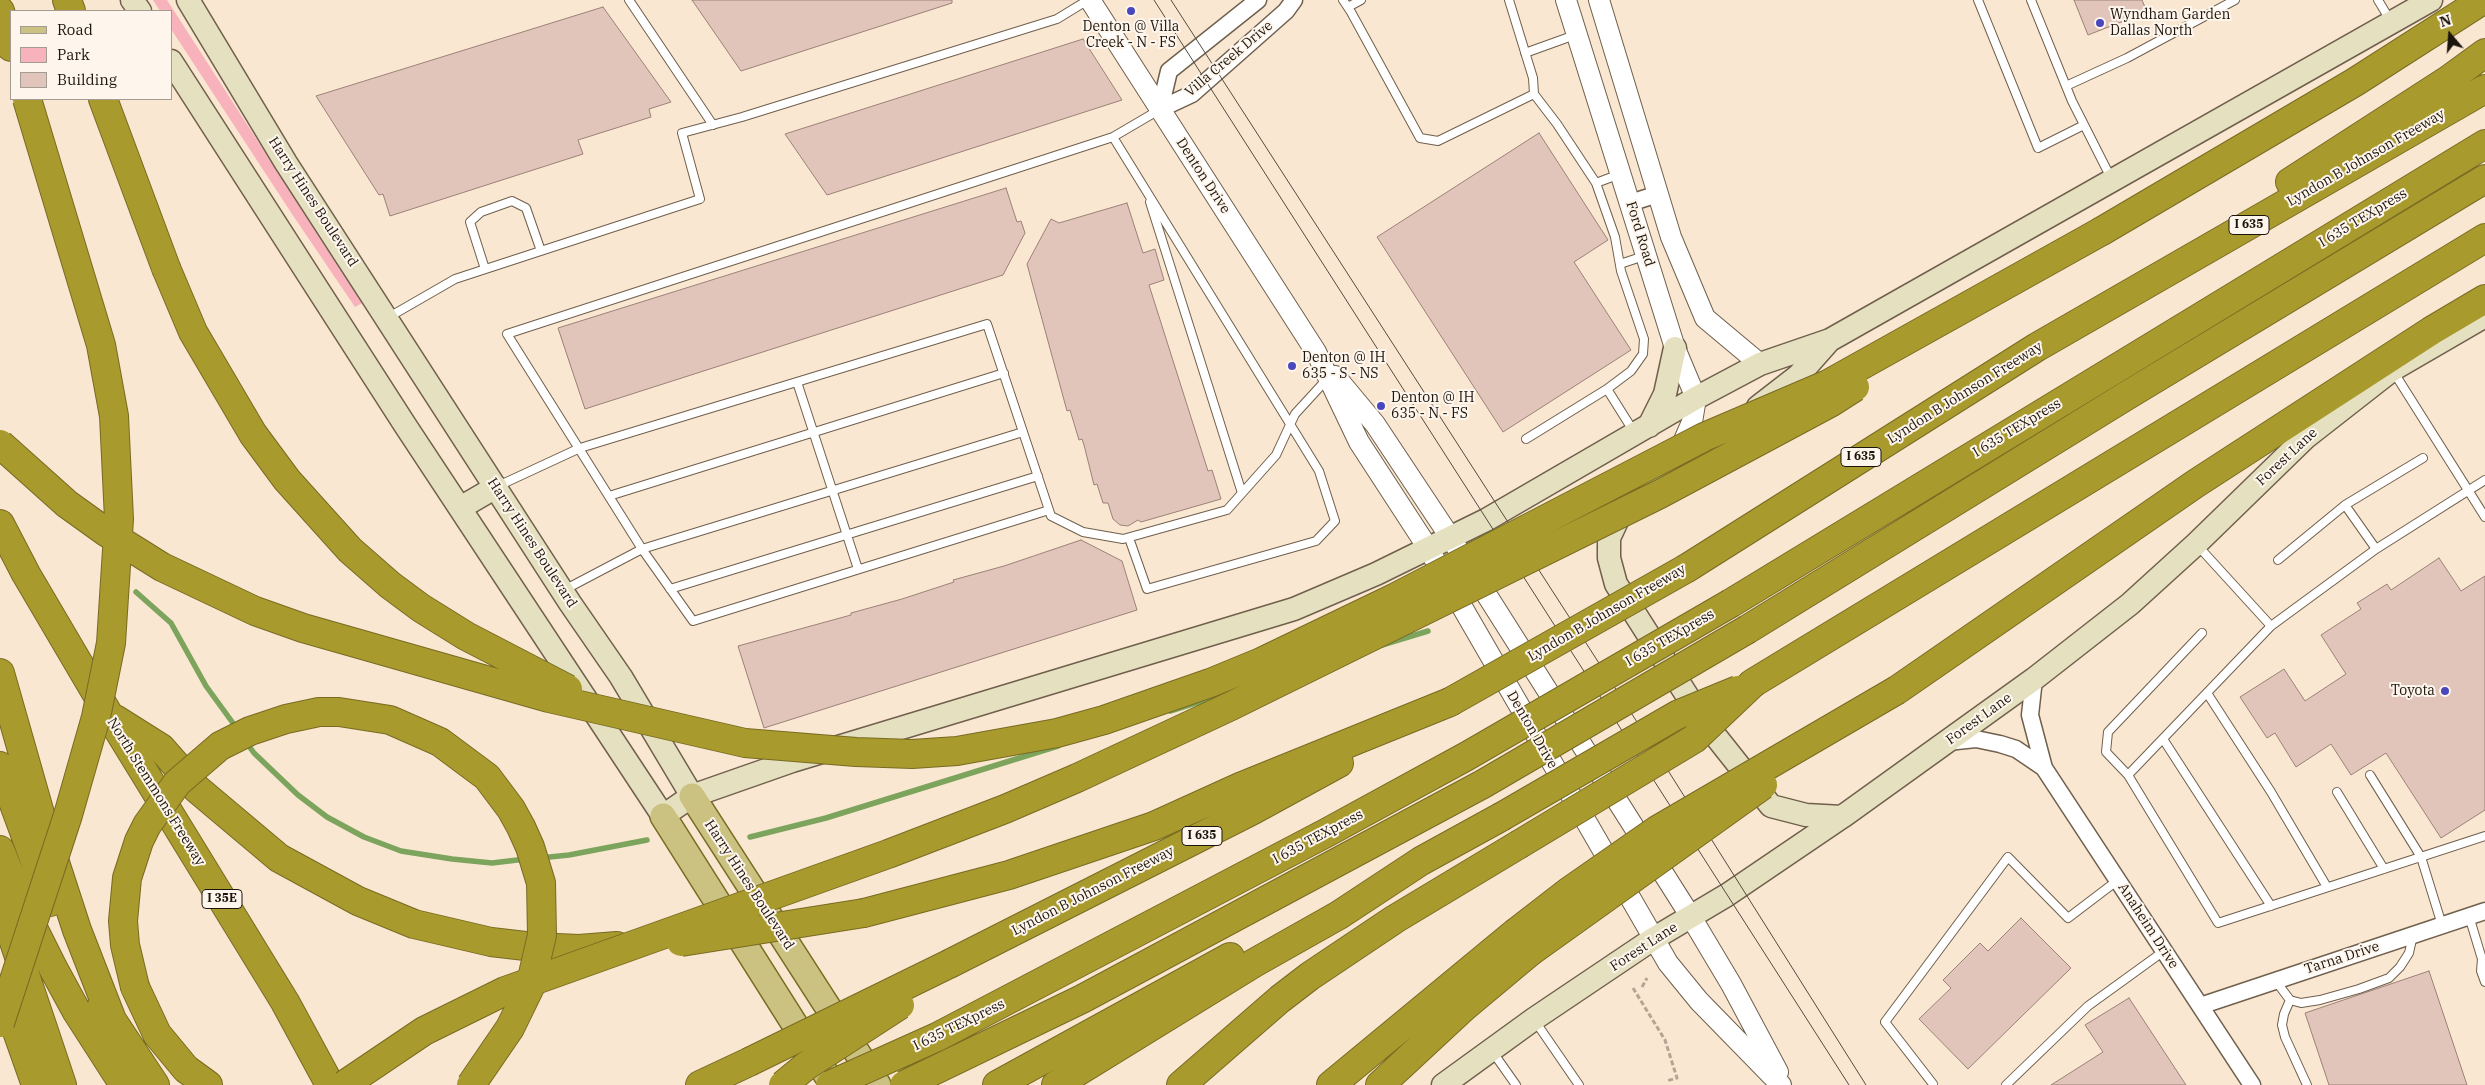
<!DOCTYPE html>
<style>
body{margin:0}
#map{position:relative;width:2485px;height:1085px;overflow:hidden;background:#fae7d1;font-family:"IBM Plex Serif",serif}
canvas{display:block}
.legend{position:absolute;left:10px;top:10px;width:162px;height:90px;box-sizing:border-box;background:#fef6ed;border:1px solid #a49c93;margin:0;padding:6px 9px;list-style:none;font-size:15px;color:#1c150d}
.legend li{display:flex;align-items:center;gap:10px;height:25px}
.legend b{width:25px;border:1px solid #a49c93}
.north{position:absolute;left:2425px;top:10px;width:50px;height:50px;-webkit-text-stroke:4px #fef6ed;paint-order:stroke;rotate:342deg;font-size:14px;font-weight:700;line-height:20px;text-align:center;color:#1c150d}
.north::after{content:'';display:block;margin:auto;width:18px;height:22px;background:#1c150d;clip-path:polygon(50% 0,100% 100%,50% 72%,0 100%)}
</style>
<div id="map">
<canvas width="2485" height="1085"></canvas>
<ul class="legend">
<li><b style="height:6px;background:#cbc282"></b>Road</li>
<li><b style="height:14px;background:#f7b2bc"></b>Park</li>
<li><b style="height:14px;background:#e1c4ba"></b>Building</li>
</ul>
<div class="north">N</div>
</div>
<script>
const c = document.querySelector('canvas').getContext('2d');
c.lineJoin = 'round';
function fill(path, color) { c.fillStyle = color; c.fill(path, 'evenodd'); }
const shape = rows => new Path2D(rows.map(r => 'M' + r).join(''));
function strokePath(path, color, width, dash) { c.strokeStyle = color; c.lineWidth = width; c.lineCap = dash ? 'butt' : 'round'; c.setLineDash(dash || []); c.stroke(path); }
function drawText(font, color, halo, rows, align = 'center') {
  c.font = font + ' "IBM Plex Serif",serif'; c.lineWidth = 4; c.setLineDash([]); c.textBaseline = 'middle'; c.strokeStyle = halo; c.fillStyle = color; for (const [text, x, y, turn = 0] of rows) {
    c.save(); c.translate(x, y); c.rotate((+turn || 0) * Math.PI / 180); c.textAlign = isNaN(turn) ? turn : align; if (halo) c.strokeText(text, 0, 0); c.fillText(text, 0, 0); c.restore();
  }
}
fill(shape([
 [153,0,167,0,362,303,355,307,292,214,171,29,171,11,160,11]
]), '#f7b2bc');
strokePath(shape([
 [136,592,171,623,206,686,238,730],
 [1382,645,1428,631],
 [1170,711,1228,693],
 [246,742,254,753,298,795,327,817,364,837,401,851,452,859,492,863,526,859],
 [750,837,826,818,1058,746],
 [540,858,569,855,647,840]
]), '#7ca45d', 5.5);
const building = shape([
 [692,0,952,0,952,3,741,71,692,0],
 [2074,0,2142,0,2147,12,2088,35,2074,0],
 [603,7,671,102,649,109,651,117,578,140,583,154,390,216,383,194,379,195,316,96,603,7],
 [1083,39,1122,100,827,195,785,134,1083,39],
 [1539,133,1608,240,1574,262,1631,350,1503,432,1377,237,1539,133],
 [1006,188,1017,222,1021,221,1025,233,1003,275,585,409,558,328,1006,188],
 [1127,203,1143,253,1155,249,1164,280,1149,285,1208,471,1212,470,1221,499,1141,522,1138,520,1128,526,1120,525,1113,519,1108,503,1103,503,1097,484,1094,485,1084,445,1082,439,1079,440,1070,410,1067,411,1027,264,1051,219,1059,223,1127,203],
 [1081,540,1122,561,1137,610,764,728,738,646,851,615,851,613,902,599,954,582,953,580,1004,566,1081,540],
 [2439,558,2461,591,2485,576,2485,810,2441,838,2386,753,2351,775,2331,744,2296,767,2275,733,2267,738,2240,697,2284,669,2305,701,2346,674,2321,635,2361,609,2357,603,2387,584,2391,590,2439,558],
 [2021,918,2071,968,1968,1069,1919,1019,1951,988,1943,980,1980,943,1988,951,2021,918],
 [2429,971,2467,1085,2329,1085,2305,1013,2429,971],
 [2129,998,2186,1085,2051,1085,2103,1052,2085,1025,2129,998]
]);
fill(building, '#e1c4ba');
strokePath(building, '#9b8177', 1);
const service = shape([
 [629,0,713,125],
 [1343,0,1351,12,1420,138,1438,141,1534,94,1533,78,1509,0],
 [1978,0,2038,148,2084,125],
 [2031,0,2072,101,2111,178],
 [2378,0,2390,20],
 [1348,7,1361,0],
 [1525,53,1575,35],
 [2066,86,2127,58,2235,0],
 [1534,94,1557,124,1596,183,1615,237,1621,271,1644,339,1643,354,1631,371,1607,389,1634,432],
 [1113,137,1319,471,1335,521,1316,541,1147,589,1129,538],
 [1596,183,1620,174],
 [1150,202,1242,493],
 [1620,264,1644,256],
 [485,269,470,222,481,212,512,201,526,208,541,251],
 [389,317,455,279,700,199,682,133,742,117,1057,19,1088,0],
 [2393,371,2485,517],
 [797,382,858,569],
 [1023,432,642,549,507,334,1113,137,1159,110],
 [1526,439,1607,389],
 [498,486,580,448,987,324,1051,516,1083,532,1123,539,1227,510,1276,455,1295,414,1328,378],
 [609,496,1004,373],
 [2345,505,2423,458],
 [2198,546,2271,626,2128,775,2218,923,2485,836],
 [2278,560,2345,505,2376,549],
 [670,589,1038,476],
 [564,590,642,549,693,621,1049,510],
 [2271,626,2376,549,2485,480],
 [2207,693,2271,792,2327,887],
 [2163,739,2271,906],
 [2128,775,2106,752,2108,732,2202,633],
 [2370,775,2421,857,2442,925],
 [2337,792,2384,869],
 [2469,916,2482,959,2481,971,2485,982],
 [2275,980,2290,1000,2301,1003,2320,1000,2359,989,2389,978,2400,967,2409,953,2413,935],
 [2290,1000,2284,1014,2282,1025,2285,1037,2307,1085],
 [1535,1021,1579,1085],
 [1492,1051,1516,1085],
 [1933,1084,1885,1022,2008,857,2068,918,2118,880],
 [2006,1085,2088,1006,2164,951]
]);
const minor = shape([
 [1160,109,1192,94,1286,11,1294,0],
 [1160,109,1169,71,1258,0],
 [1630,203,1658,194],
 [2034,679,2030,715,2044,768,2252,1085],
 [1947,742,1976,739,2000,744,2016,749,2044,768],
 [2200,1006,2485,911]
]);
const tertiary = shape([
 [1090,0,1316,352,1359,442,1428,548,1668,963,1699,1001,1781,1085],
 [1566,0,1675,348,1696,398,1692,422,1678,454],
 [1599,0,1671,237,1705,318,1760,364],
 [1335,376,1375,424,1450,537,1691,917,1731,984,1778,1072]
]);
const secondary = shape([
 [132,0,140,11],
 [188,0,286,163,570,603,621,677,692,796],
 [171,61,405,425,663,816,692,796,792,761,1294,609,1376,574,1486,520,1696,398,1760,364,1830,340,2431,0],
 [1758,407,1798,376,1829,341],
 [1649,426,1665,394,1675,348],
 [1678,462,1654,478,1624,506,1609,538,1609,558,1616,584,1702,719,1771,806,1806,815,1842,817],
 [460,508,496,487],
 [1443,1085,1534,1019,1653,939,1727,895,1842,817,2034,679,2130,604,2196,544,2305,438,2392,370,2485,316]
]);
const primary = shape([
 [692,796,878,1085],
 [663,816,833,1085]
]);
const motorway = shape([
 [67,0,71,11],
 [0,11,11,47],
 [103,99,166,268],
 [2290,182,2448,80,2485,53],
 [2102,231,2355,82,2483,0],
 [0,524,26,574,109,715,285,1002,330,1085],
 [1687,568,2037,347,2485,89],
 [1731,603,2485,144],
 [1748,629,2126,396,2485,179],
 [0,673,47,838,77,930,112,1020],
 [1753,683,2485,238],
 [1897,690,2195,484,2431,331,2485,299],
 [115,719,161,748,197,789,279,858,358,901,414,924,491,942,534,947,579,949,617,946],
 [0,766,50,902],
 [0,850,27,916,53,968,77,1012,124,1085],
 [0,900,62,1085],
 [864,913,1009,875,1154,826,1240,787,1450,702],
 [951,963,1253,810,1339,763],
 [135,987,157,1034,186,1069,208,1085],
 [2,989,36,1085],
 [102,1005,155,1085],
 [700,1085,749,1062],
 [997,1085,1230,957],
 [1056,1085,1254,963,1339,915,1421,861,1501,817],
 [1181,1085,1280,999,1310,976,1395,919,1518,845],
 [1331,1085,1515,933],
 [1380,1085,1464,1007,1531,951]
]);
strokePath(service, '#6f5f4c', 10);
strokePath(minor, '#6f5f4c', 19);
strokePath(tertiary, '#6f5f4c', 22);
strokePath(secondary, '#6f5f4c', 25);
strokePath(primary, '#786b22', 28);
strokePath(motorway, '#786b22', 30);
strokePath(shape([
 [1642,987,1647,978],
 [1633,988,1665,1040,1677,1078,1666,1081]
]), '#b4a493', 3, [5, 2.5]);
strokePath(service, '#fff', 8);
strokePath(minor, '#fff', 16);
strokePath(tertiary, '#fff', 20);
strokePath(secondary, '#e5e1c0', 22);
strokePath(primary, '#cbc282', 25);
strokePath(motorway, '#a99a2e', 28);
strokePath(shape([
 [1154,0,1849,1085],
 [1171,0,1657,753,1866,1085]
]), '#544a3f', 1);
const motorwayBridge = shape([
 [166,268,193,332,253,434,287,480,350,550,390,585,421,608,466,636,568,689],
 [0,444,67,504,106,532,162,567,255,611,303,628,549,698,745,743,856,752,912,754,957,751,1057,733,1104,720,1210,683,1261,662,1394,598,1704,437,1828,384,2102,231],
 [1450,702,1687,568],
 [1501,817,1677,715,1738,690],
 [1518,845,1694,739,1753,683],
 [1515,933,1568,892,1657,830,1897,690],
 [681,942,864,913],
 [1531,951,1763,785],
 [135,987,125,945,123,921,127,878,139,841,147,825,177,783,220,746,250,731,286,719,319,712,339,712,390,720,440,742,487,777,511,809,521,827,530,847,541,883,542,935,530,987,510,1028,471,1085],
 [0,1023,68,815,96,717,111,643,119,519,114,416,101,345,27,99],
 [749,1062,951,963],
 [344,1085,424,1031,505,991,888,854,1005,809,1077,778,1231,706,1660,494,1830,403,1855,387],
 [783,1085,806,1066,900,1005],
 [830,1085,937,1037,1326,833,1467,756,1731,603],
 [904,1085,1082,999,1483,784,1748,629]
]);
strokePath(motorwayBridge, '#786b22', 30, []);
strokePath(motorwayBridge, '#a99a2e', 28);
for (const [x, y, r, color] of [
 [1131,11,5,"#4847bd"],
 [2100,23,5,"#4847bd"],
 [1292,366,5,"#4847bd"],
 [1381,406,5,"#4847bd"],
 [2445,691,5,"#4847bd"]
]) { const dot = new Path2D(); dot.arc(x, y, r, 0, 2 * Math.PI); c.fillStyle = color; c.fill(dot); strokePath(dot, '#fef6ed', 2); }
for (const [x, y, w] of [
 [2249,225,40],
 [1861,457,40],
 [1202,836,40],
 [222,899,40]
]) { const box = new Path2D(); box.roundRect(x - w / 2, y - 9.5, w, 19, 4); c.fillStyle = '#fef6ed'; c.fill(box); strokePath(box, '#1c150d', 1); }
drawText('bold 12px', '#1c150d', null, [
 ["I 635",2249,225],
 ["I 635",1861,457],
 ["I 635",1202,836],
 ["I 35E",222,899]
]);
drawText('14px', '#1c150d', '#fef6ed', [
 ["Wyndham Garden",2110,15],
 ["Dallas North",2110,31],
 ["Denton @ Villa",1131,27,"center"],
 ["Creek - N - FS",1131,43,"center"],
 ["Denton @ IH",1302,358],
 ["635 - S - NS",1302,374],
 ["Denton @ IH",1391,398],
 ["635 - N - FS",1391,414],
 ["Toyota",2435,691,"right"]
], 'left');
drawText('14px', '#1c150d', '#fef6ed', [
 ["Villa Creek Drive",1229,59,-40],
 ["Lyndon B Johnson Freeway",2366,158,-30],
 ["Denton Drive",1203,176,57],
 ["Harry Hines Boulevard",313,202,57],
 ["I 635 TEXpress",2363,218,-31],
 ["Ford Road",1640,234,73],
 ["Lyndon B Johnson Freeway",1965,393,-32],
 ["I 635 TEXpress",2017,428,-31],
 ["Forest Lane",2287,457,-43],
 ["Harry Hines Boulevard",532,543,57],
 ["Lyndon B Johnson Freeway",1607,613,-30],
 ["I 635 TEXpress",1670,638,-30],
 ["Forest Lane",1979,719,-36],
 ["Denton Drive",1532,730,60],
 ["North Stemmons Freeway",156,792,58],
 ["I 635 TEXpress",1318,837,-28],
 ["Harry Hines Boulevard",749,885,57],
 ["Lyndon B Johnson Freeway",1093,891,-27],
 ["Anaheim Drive",2148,926,57],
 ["Forest Lane",1644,947,-33],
 ["Tarna Drive",2342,958,-18],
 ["I 635 TEXpress",959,1025,-26]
]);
</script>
